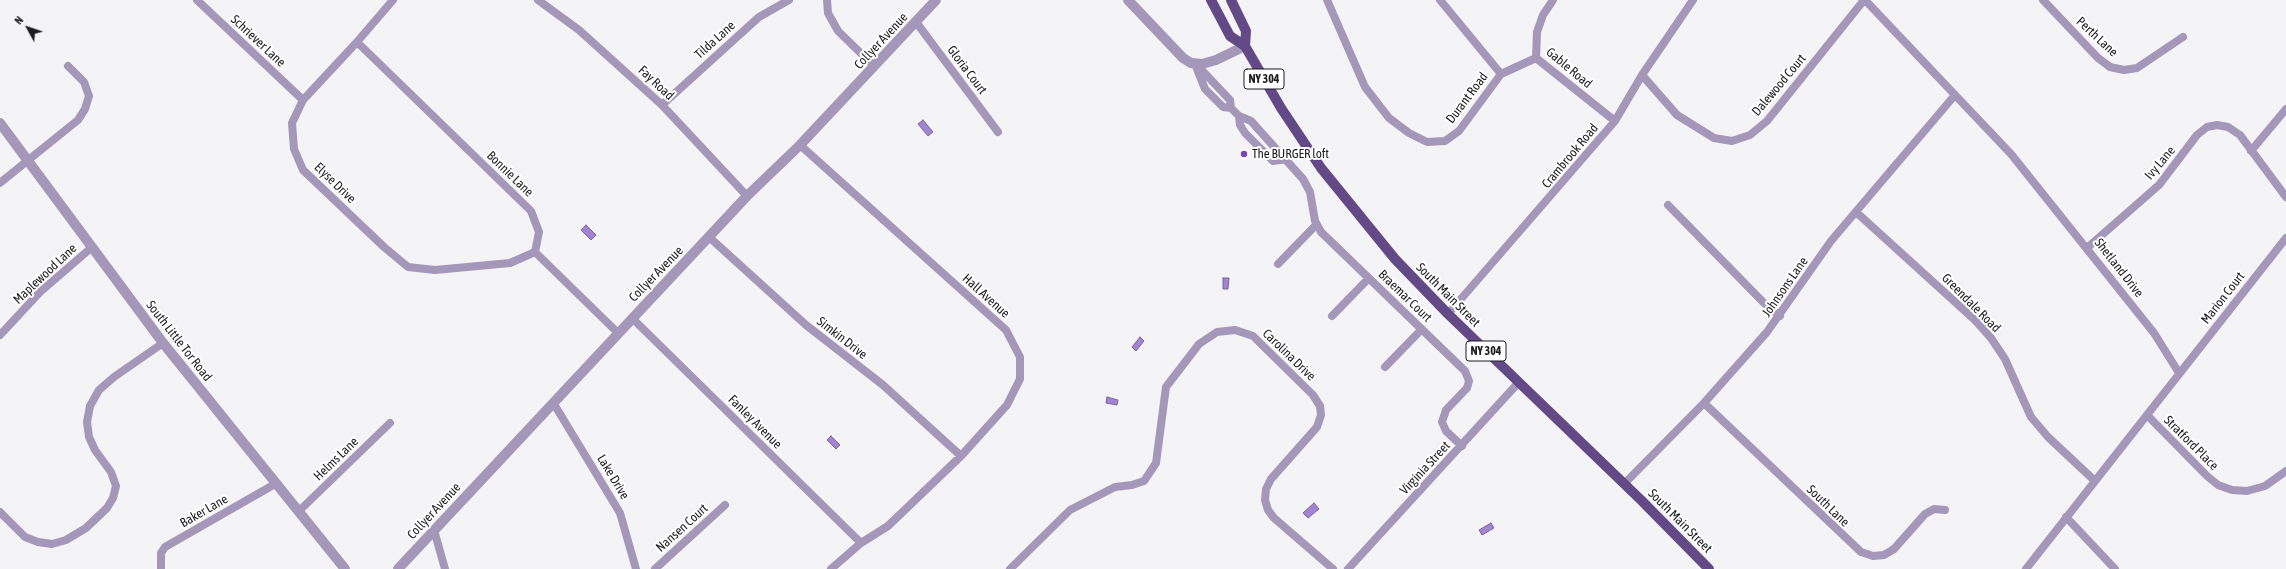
<!DOCTYPE html>
<style>
body{margin:0}
#map{position:relative;width:2286px;height:569px;overflow:hidden;background:#f4f3f6;font-family:"Asap Condensed",sans-serif}
canvas{display:block}
.north{position:absolute;left:8px;top:8px;width:40px;height:40px;-webkit-text-stroke:3px #fff;paint-order:stroke;rotate:310deg;font-size:11px;font-weight:700;line-height:16px;text-align:center;color:#1d1c1e}
.north::after{content:'';display:block;margin:auto;width:14px;height:18px;background:#1d1c1e;clip-path:polygon(50% 0,100% 100%,50% 72%,0 100%)}
</style>
<div id="map">
<canvas width="2286" height="569"></canvas>
<div class="north">N</div>
</div>
<script>
const c = document.querySelector('canvas').getContext('2d');
c.lineJoin = 'round';
function fill(path, color) { c.fillStyle = color; c.fill(path, 'evenodd'); }
const shape = rows => new Path2D(rows.map(r => 'M' + r).join(''));
function strokePath(path, color, width, dash) { c.strokeStyle = color; c.lineWidth = width; c.lineCap = dash ? 'butt' : 'round'; c.setLineDash(dash || []); c.stroke(path); }
function drawText(font, color, halo, rows, align = 'center') {
  c.font = font + ' "Asap Condensed",sans-serif'; c.lineWidth = 4; c.setLineDash([]); c.textBaseline = 'middle'; c.strokeStyle = halo; c.fillStyle = color; for (const [text, x, y, turn = 0] of rows) {
    c.save(); c.translate(x, y); c.rotate((+turn || 0) * Math.PI / 180); c.textAlign = isNaN(turn) ? turn : align; if (halo) c.strokeText(text, 0, 0); c.fillText(text, 0, 0); c.restore();
  }
}
const water = shape([
 [923,120,933,132,928,136,918,124,923,120],
 [586,225,596,235,591,240,581,230,586,225],
 [1223,278,1229,278,1228,289,1223,289,1223,278],
 [1140,337,1144,341,1136,351,1132,347,1140,337],
 [1107,397,1118,400,1117,405,1106,403,1107,397],
 [831,436,840,445,836,449,827,440,831,436],
 [1314,503,1319,509,1308,518,1303,513,1314,503],
 [1491,523,1494,528,1482,535,1479,530,1491,523]
]);
fill(water, '#a384d2');
strokePath(water, '#7b659c', 1);
strokePath(shape([
 [197,0,303,100],
 [393,0,357,42,303,100,292,123,294,149,303,170,384,247,408,267,435,270,510,263,535,252],
 [538,0,579,30,662,105,747,196],
 [827,0,828,13,838,31,874,66],
 [1327,0,1365,87,1389,118,1409,133,1427,142,1445,141,1459,131,1501,74,1536,58],
 [1440,0,1501,74],
 [1865,0,2011,154,2154,333,2179,373],
 [2043,0,2098,58,2110,67,2124,70,2137,68,2183,37],
 [916,22,998,132],
 [357,42,531,211,539,232,535,252],
 [1536,58,1615,121],
 [1536,58,1537,32,1543,15,1553,0],
 [1195,63,1230,100,1231,108,1239,116,1240,125,1245,133,1273,161,1286,159],
 [1195,64,1205,89,1223,107,1231,108],
 [1642,75,1677,115,1714,138,1732,141,1750,135,1767,121,1864,0],
 [662,105,759,17,789,0],
 [1239,116,1251,121,1303,179,1310,192,1315,221,1321,232,1465,371,1469,381,1467,388,1446,410,1442,422,1446,431,1462,446],
 [800,145,1006,330,1020,357,1020,379,1007,405,961,456,888,526,861,543,831,569],
 [2251,151,2286,109],
 [0,183,78,120,85,109,89,96,84,82,68,66],
 [1668,205,1764,303,1780,316],
 [1856,212,1976,321,1991,338,2005,359,2031,417,2048,437,2095,481],
 [709,237,806,325,883,385,961,456],
 [2087,248,2159,185,2197,135,2207,127,2217,125,2228,127,2240,135,2286,197],
 [535,252,618,333],
 [1278,264,1316,225],
 [1448,314,1615,121,1642,75,1693,0],
 [1332,316,1369,278],
 [632,318,861,543],
 [0,335,40,292,91,248],
 [1385,367,1422,329],
 [1704,403,1861,552,1873,556,1884,555,1894,549,1925,514,1934,509,1945,510],
 [554,404,620,513,636,569],
 [2147,415,2207,476,2218,485,2232,490,2247,491,2265,486,2286,471],
 [1624,484,1704,403,1767,332,1831,241,1955,95],
 [0,512,25,537,38,542,52,544,66,540,86,528,107,508,113,498,116,486,111,472,95,450,89,437,87,422,90,406,99,390,114,377,163,343],
 [298,512,390,423],
 [2066,517,2115,569],
 [434,530,445,569],
 [161,569,161,553,165,547,275,484],
 [655,569,725,505],
 [1010,569,1070,510,1115,487,1132,485,1144,481,1156,463,1166,387,1199,344,1217,332,1235,330,1253,336,1313,395,1320,406,1321,415,1317,427,1271,479,1266,489,1265,500,1268,510,1274,518,1333,569],
 [1348,569,1519,382],
 [2026,569,2286,238]
]), '#a497ba', 8);
strokePath(shape([
 [1128,0,1183,58,1191,63,1202,64,1216,60,1245,46],
 [0,123,163,343,345,569],
 [398,569,747,196,800,145,936,0]
]), '#a497ba', 10);
strokePath(shape([
 [1211,0,1230,36,1245,46],
 [1231,0,1246,31,1245,46],
 [1245,46,1281,108,1321,168,1395,259,1448,314,1641,500,1709,569]
]), '#634a87', 10);
for (const [x, y, r, color] of [
 [1244,154,4,"#7b43ba"]
]) { const dot = new Path2D(); dot.arc(x, y, r, 0, 2 * Math.PI); c.fillStyle = color; c.fill(dot); strokePath(dot, '#fff', 1.5); }
for (const [x, y, w] of [
 [1264,79,40],
 [1486,351,40]
]) { const box = new Path2D(); box.roundRect(x - w / 2, y - 10, w, 20, 3); c.fillStyle = '#fff'; c.fill(box); strokePath(box, '#1d1c1e', 1); }
drawText('bold 12px', '#1d1c1e', null, [
 ["NY 304",1264,79],
 ["NY 304",1486,351]
]);
drawText('13px', '#1d1c1e', '#fff', [
 ["Perth Lane",2097,37,43],
 ["Tilda Lane",715,40,-42],
 ["Schriever Lane",258,41,43],
 ["Collyer Avenue",881,41,-47],
 ["Gable Road",1569,68,40],
 ["Gloria Court",967,70,53],
 ["Fay Road",656,83,43],
 ["Dalewood Court",1779,85,-50],
 ["Durant Road",1467,98,-53],
 ["Crambrook Road",1570,156,-50],
 ["Ivy Lane",2160,163,-50],
 ["Bonnie Lane",510,174,44],
 ["Elyse Drive",335,183,44],
 ["Shetland Drive",2119,268,52],
 ["Maplewood Lane",45,274,-43],
 ["Collyer Avenue",656,274,-46],
 ["Johnsons Lane",1785,287,-55],
 ["South Main Street",1448,295,45],
 ["Hall Avenue",986,296,42],
 ["Braemar Court",1405,296,44],
 ["Marion Court",2223,298,-52],
 ["Greendale Road",1971,303,45],
 ["Simkin Drive",842,338,38],
 ["South Little Tor Road",179,341,52],
 ["Carolina Drive",1289,355,44],
 ["Fanley Avenue",755,422,45],
 ["Stratford Place",2191,443,45],
 ["Helms Lane",336,459,-44],
 ["Virginia Street",1425,468,-47],
 ["Lake Drive",613,477,59],
 ["South Lane",1828,506,44],
 ["Baker Lane",204,511,-30],
 ["Collyer Avenue",434,511,-47],
 ["South Main Street",1680,521,45],
 ["Nansen Court",682,528,-42]
]);
drawText('13px', '#1d1c1e', '#fff', [
 ["The BURGER loft",1252,154]
], 'left');
</script>
